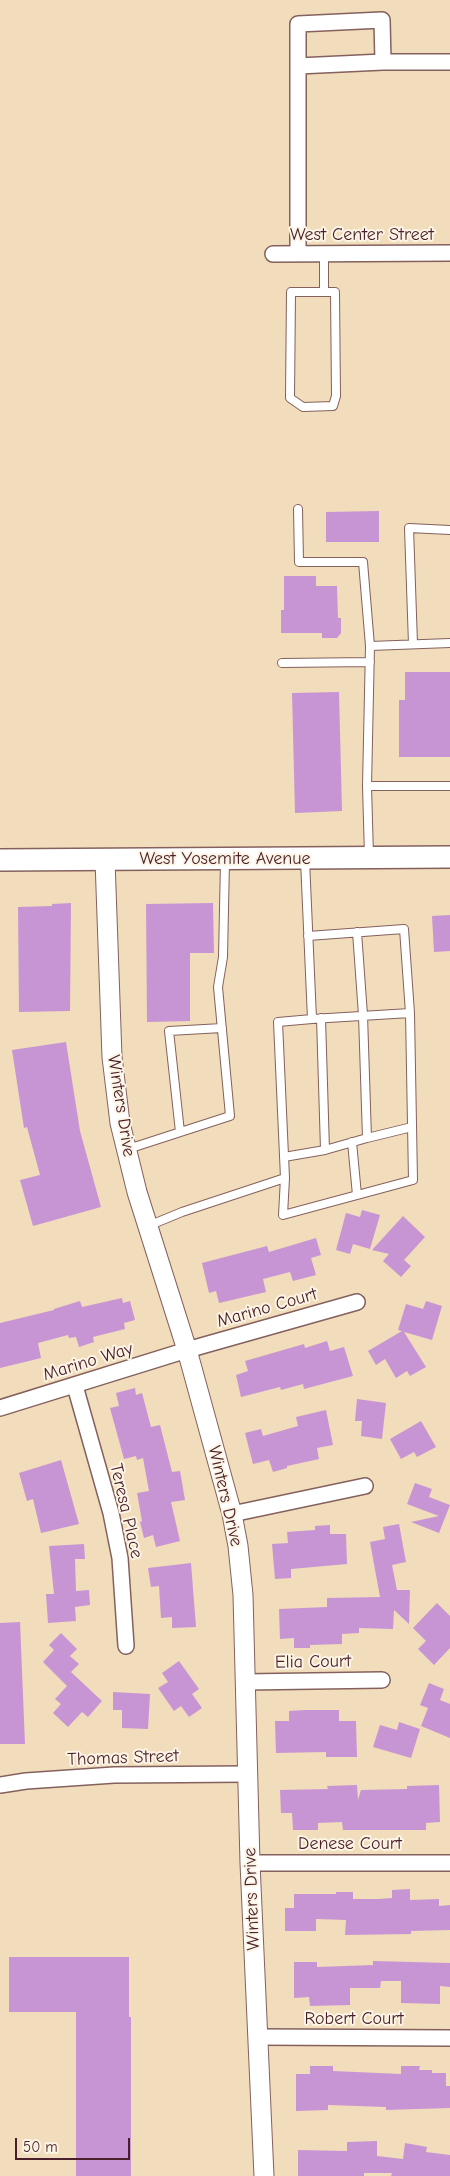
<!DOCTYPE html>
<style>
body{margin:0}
#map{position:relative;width:450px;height:2176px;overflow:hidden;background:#f1dcbb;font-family:"Comic Neue",sans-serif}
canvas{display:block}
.scale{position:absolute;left:15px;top:2138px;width:115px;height:22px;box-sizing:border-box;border:2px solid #4a1f2b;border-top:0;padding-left:6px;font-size:15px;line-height:18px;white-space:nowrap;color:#4a1f2b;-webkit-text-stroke:4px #fcf5e5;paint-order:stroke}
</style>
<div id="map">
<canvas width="450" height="2176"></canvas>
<div class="scale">50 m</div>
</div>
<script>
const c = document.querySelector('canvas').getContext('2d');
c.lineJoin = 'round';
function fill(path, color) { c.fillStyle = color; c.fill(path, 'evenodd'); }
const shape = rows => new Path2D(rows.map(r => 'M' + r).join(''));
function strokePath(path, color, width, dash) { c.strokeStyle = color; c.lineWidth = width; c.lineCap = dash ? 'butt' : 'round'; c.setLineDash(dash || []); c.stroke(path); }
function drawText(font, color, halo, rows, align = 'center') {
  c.font = font + ' "Comic Neue",sans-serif'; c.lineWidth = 4; c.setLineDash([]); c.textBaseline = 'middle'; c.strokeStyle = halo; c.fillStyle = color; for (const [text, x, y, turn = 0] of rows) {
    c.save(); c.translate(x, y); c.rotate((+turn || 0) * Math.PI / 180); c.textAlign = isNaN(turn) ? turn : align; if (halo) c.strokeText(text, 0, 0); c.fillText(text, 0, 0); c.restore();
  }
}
fill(shape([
 [379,511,379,542,326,542,326,512],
 [284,576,316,576,316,586,337,586,338,618,341,618,341,633,337,638,322,638,322,633,281,633,281,610,284,610],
 [405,672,450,672,450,757,399,757,399,700,405,700],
 [339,692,342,811,295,813,292,693],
 [71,903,70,1011,19,1012,18,907,52,906,52,904],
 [213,903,214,953,190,953,190,1021,147,1022,146,904],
 [450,915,450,951,434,952,432,916],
 [66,1042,80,1131,101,1207,33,1226,20,1180,40,1175,27,1127,24,1128,12,1050],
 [362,1210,380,1215,370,1249,353,1244,350,1254,336,1250,346,1213,360,1217],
 [403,1216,425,1237,404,1260,411,1266,401,1277,383,1261,389,1254,372,1250],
 [316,1238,321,1255,311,1258,316,1275,293,1281,290,1272,263,1279,266,1292,219,1303,216,1291,209,1293,202,1263,267,1246,269,1252],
 [122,1298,123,1303,130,1301,135,1320,124,1323,125,1329,93,1337,94,1342,79,1347,76,1337,69,1338,68,1335,38,1343,41,1358,0,1368,0,1323,54,1310,54,1309,80,1301,82,1307],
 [426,1301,442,1306,432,1340,404,1332,426,1367,410,1376,407,1371,396,1378,385,1359,376,1365,368,1351,402,1331,398,1330,406,1304,423,1309],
 [327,1341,330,1351,344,1347,353,1376,304,1389,303,1384,281,1390,280,1387,241,1397,236,1375,248,1371,245,1361,304,1344,305,1348],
 [135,1388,136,1395,142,1393,151,1427,160,1425,172,1472,180,1471,185,1500,171,1502,180,1541,156,1547,153,1535,144,1538,140,1522,142,1521,137,1493,149,1491,143,1458,137,1460,136,1456,124,1459,110,1408,119,1406,116,1393],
 [357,1399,386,1403,382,1439,361,1436,362,1421,355,1421],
 [326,1410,333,1445,317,1448,319,1459,287,1466,287,1468,273,1472,269,1460,253,1464,245,1433,261,1429,263,1436,298,1426,296,1417],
 [421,1421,436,1447,417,1457,414,1452,401,1459,390,1439],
 [61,1460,79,1524,41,1533,33,1499,27,1501,19,1473],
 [415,1483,432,1489,429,1497,450,1505,439,1533,411,1522,439,1516,407,1504],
 [399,1524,406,1562,392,1565,397,1590,410,1590,409,1624,394,1610,393,1629,359,1628,359,1633,342,1634,342,1644,310,1645,310,1648,294,1648,294,1638,280,1639,279,1609,327,1607,327,1598,380,1597,370,1542,385,1539,383,1527],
 [330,1525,330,1534,346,1534,347,1564,291,1569,291,1578,275,1579,272,1544,288,1543,287,1532,315,1530,315,1526],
 [84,1544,85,1559,75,1559,76,1591,89,1590,90,1605,75,1607,76,1621,48,1623,46,1594,54,1594,49,1546],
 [191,1563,196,1627,172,1628,172,1617,161,1618,159,1586,151,1587,148,1568],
 [437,1603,450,1616,450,1648,434,1665,418,1649,426,1641,413,1628],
 [20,1622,25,1744,0,1744,0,1623],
 [61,1633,77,1649,70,1656,79,1664,71,1672,102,1701,88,1717,82,1712,68,1727,53,1713,61,1704,55,1699,67,1686,43,1662,54,1650,49,1645],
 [179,1661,199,1689,192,1694,202,1708,189,1717,181,1706,174,1711,158,1688,168,1682,162,1673],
 [429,1683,444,1689,440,1700,450,1704,450,1738,421,1726,428,1708,420,1705],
 [113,1692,150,1694,148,1729,122,1728,122,1710,113,1710],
 [305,1710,339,1710,339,1721,356,1721,357,1757,326,1757,326,1752,276,1753,275,1721,289,1721,289,1711],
 [399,1722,420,1729,411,1758,373,1747,380,1725,397,1730],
 [357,1785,358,1800,361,1790,407,1789,407,1786,439,1785,440,1822,426,1823,426,1830,343,1830,342,1822,318,1823,318,1830,293,1830,292,1813,281,1813,280,1790,328,1789,327,1786],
 [410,1889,410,1900,439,1899,439,1906,450,1905,450,1930,411,1931,411,1934,345,1935,346,1920,316,1919,316,1931,285,1931,285,1908,294,1908,294,1894,336,1894,336,1892,353,1892,353,1899,378,1899,392,1898,392,1890],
 [9,1957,129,1957,129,2017,131,2017,131,2176,76,2176,76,2012,9,2012],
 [373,1961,450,1963,450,1987,440,1986,440,2004,401,2003,401,1981,381,1981,380,1988,350,1988,350,2005,310,2006,309,1997,294,1998,294,1962,317,1962,317,1967,373,1965],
 [310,2066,333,2066,333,2071,401,2074,401,2066,420,2066,419,2070,432,2070,432,2073,446,2073,446,2086,450,2086,450,2108,386,2110,386,2107,328,2105,328,2110,296,2111,296,2074,310,2074],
 [377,2141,377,2156,403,2159,405,2143,427,2147,426,2152,450,2155,450,2176,391,2176,392,2173,364,2173,364,2176,298,2176,298,2150,347,2151,347,2142]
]), '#c895d4');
const service = shape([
 [324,253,324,292,291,292,290,398,303,407,333,406,336,396,335,292,324,292],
 [298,509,299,562,363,562,370,646,450,643],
 [413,644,409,528,450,530],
 [370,646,367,786,450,786],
 [282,663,370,662],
 [367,786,369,856],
 [308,936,404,929,410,1013],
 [180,1132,169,1031,222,1028],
 [367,1138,412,1127],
 [352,1142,357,1195],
 [128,1149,230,1116,218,987,223,957,225,861],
 [325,1150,367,1138,363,1015,357,932],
 [284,1157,325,1150,321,1018],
 [285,1178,283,1215,413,1180,410,1013,312,1019],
 [148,1226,182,1212,285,1178,278,1022,312,1019,305,860]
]);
const minor = shape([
 [298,66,383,62],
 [273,254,450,253],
 [298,254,298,24,382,20,383,62,450,62],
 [75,1386,111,1513,120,1558,126,1646],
 [0,1408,187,1350,357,1302],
 [232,1514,365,1486],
 [245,1682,382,1680],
 [0,1785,26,1781,114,1775,248,1774],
 [250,1863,450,1863],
 [258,2037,450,2038]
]);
const tertiary = shape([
 [105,860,112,1057,120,1123,137,1192,187,1350,232,1514,238,1546,243,1595,250,1863,264,2176]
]);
const secondary = shape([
 [0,860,450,857]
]);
strokePath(service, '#84615d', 10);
strokePath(minor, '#84615d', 18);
strokePath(tertiary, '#84615d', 21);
strokePath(secondary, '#84615d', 24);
strokePath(service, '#fff', 8);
strokePath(minor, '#fff', 15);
strokePath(tertiary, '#fff', 19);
strokePath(secondary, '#fff', 21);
drawText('18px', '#4a1f2b', '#fcf5e5', [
 ["West Center Street",362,235],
 ["West Yosemite Avenue",225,859],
 ["Winters Drive",121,1106,81],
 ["Marino Court",267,1308,-16],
 ["Marino Way",88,1362,-17],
 ["Winters Drive",225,1496,77],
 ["Teresa Place",126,1511,77],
 ["Elia Court",313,1662,-1],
 ["Thomas Street",123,1758,-2],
 ["Denese Court",350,1844],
 ["Winters Drive",252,1899,-92],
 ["Robert Court",354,2019]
]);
</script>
